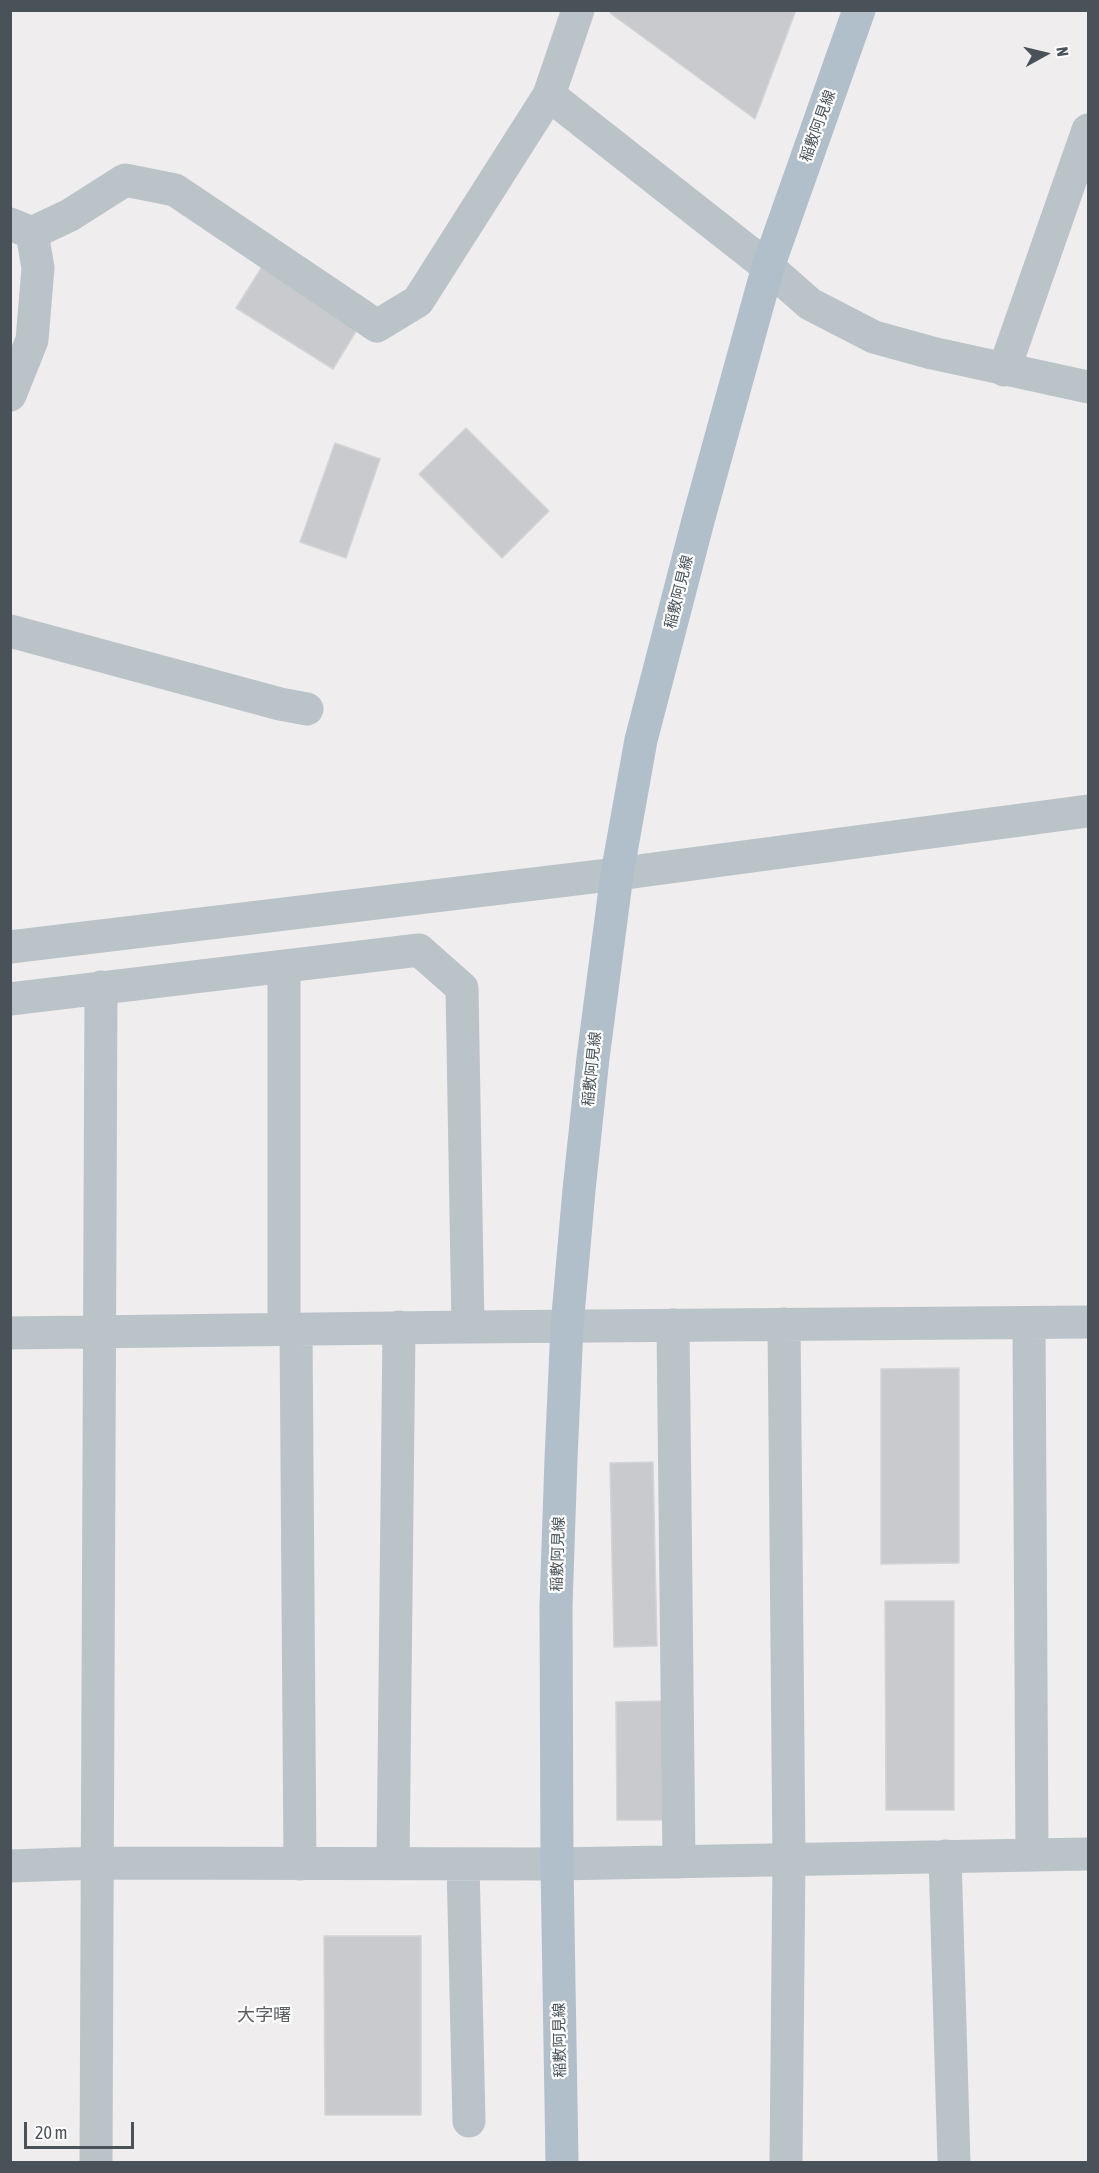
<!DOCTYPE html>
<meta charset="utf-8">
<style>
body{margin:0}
#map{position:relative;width:1099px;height:2173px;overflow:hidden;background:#f0edee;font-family:"Asap Condensed",sans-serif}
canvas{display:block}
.frame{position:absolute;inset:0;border:12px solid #485258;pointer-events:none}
.north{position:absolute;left:1015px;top:24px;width:60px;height:60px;-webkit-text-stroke:4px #fff;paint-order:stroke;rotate:82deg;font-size:16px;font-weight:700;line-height:24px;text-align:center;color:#485258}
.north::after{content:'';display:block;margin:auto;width:21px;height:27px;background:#485258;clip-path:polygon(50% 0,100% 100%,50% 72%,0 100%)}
.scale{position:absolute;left:24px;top:2122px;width:110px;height:27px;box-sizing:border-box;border:3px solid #485258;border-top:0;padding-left:8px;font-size:18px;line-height:21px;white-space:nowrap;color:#485258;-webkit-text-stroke:4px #fff;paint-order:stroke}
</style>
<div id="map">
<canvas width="1099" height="2173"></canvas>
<div class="frame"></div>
<div class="north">N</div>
<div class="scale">20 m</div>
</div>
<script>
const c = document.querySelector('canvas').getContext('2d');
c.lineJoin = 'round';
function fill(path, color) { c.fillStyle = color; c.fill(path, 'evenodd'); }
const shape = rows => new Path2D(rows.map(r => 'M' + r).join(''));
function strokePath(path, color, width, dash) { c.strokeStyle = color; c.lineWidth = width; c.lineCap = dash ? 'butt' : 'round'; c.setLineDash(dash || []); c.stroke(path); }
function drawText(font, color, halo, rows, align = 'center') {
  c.font = font + ' "Asap Condensed","Noto Sans JP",sans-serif'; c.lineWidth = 4.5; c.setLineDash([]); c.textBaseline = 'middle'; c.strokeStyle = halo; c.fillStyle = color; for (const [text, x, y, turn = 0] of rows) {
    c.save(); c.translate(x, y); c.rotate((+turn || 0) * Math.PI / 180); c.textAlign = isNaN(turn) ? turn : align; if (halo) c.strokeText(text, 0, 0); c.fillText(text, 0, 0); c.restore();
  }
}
const building = shape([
 [611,10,796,10,755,119,610,13,611,10],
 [267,259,363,320,333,369,236,308,267,259],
 [466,428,549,511,502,558,419,474,466,428],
 [335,443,380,459,346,558,300,542,335,443],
 [959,1368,959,1563,881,1564,881,1369,959,1368],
 [653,1462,657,1646,614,1647,610,1463,653,1462],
 [885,1601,954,1601,954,1810,886,1810,885,1601],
 [663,1701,664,1820,617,1820,616,1702,663,1701],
 [324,1936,421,1936,421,2115,325,2115,324,1936]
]);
fill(building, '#c8cace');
strokePath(building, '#d2d4d8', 1.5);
strokePath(shape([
 [549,95,768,267,810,304,874,337,932,353,1088,387],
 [10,224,32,233,38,268,32,340,10,395],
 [32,233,70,215,125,180,175,190,377,326,418,301,549,95,578,10],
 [1004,370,1088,130],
 [10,631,280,704,307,709],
 [10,947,617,874,1088,811],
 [284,966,284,1329],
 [10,999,419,950,462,988,468,1327],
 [1029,1323,1032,1855],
 [784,1324,789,1859,786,2162],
 [673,1325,679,1862],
 [296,1329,300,1864],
 [10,1333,468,1327,1088,1322],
 [945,1856,954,2162],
 [393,1863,399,1327],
 [463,1864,469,2121],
 [10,1866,97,1863,557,1864,1088,1854],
 [96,2162,101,987]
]), '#bac3c8', 33);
strokePath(shape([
 [562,2162,557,1864,556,1606,561,1459,567,1326,579,1190,593,1058,617,874,641,740,699,517,768,267,859,10]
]), '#b0bfc9', 33);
drawText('15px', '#485258', '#fff', [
 ["稲敷阿見線",818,126,-70],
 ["稲敷阿見線",679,592,-76],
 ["稲敷阿見線",592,1069,-84],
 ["稲敷阿見線",558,1554,-88],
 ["稲敷阿見線",560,2040,-91]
]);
drawText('18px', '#5b5e61', '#fff', [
 ["大字曙",264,2015]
]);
</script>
